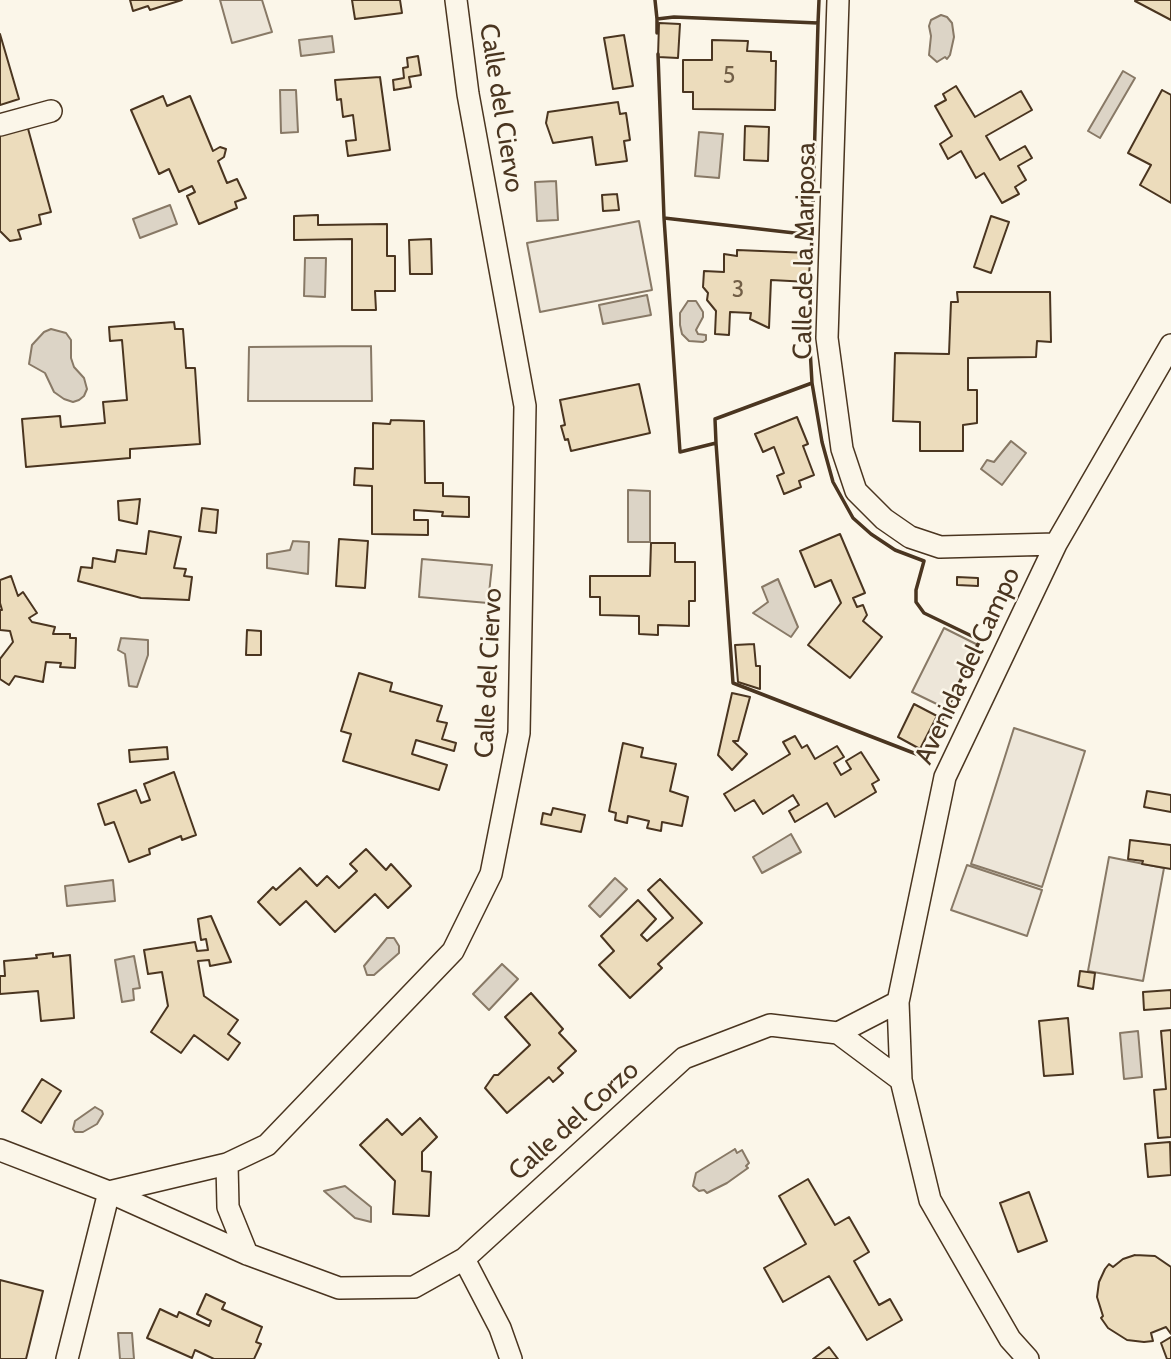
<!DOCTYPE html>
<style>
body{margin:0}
canvas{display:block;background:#fbf6e9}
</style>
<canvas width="1171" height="1359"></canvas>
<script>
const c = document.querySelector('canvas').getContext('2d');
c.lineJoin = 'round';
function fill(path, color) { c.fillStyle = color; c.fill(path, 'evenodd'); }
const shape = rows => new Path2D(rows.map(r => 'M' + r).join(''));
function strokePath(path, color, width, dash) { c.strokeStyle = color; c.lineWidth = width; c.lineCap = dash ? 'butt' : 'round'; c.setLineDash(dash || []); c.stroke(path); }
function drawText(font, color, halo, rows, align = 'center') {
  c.font = font + ' Cabin,sans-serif'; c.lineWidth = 5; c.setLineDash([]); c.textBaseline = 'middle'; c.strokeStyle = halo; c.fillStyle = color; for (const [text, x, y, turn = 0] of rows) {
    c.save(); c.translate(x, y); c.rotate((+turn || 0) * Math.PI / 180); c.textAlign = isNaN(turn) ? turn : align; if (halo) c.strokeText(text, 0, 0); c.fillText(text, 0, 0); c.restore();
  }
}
const green = shape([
 [220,0,262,0,272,32,232,43,220,0],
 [639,221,652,290,540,312,527,243,639,221],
 [371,346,372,401,248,401,249,347,371,346],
 [422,559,492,565,488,603,419,597,422,559],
 [944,628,978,645,947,709,912,692,944,628],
 [1014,728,1085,751,1042,887,971,864,1014,728],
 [1109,857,1164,868,1143,981,1088,971,1109,857],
 [967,865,1042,890,1027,936,951,910,967,865]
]);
fill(green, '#ede6d9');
strokePath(green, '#887966', 2);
const water = shape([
 [941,15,947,17,952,23,954,37,950,55,947,59,945,57,937,62,929,55,931,36,929,26,931,20,941,15],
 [332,36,334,52,301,56,299,40,332,36],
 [1123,71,1135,78,1100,138,1088,131,1123,71],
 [280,90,296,90,298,132,281,133,280,90],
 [699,132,723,134,719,178,695,176,699,132],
 [556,181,558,220,537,221,535,182,556,181],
 [170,205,177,224,140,238,133,219,170,205],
 [305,258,326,258,325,297,304,296,305,258],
 [647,295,651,315,603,324,599,305,647,295],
 [688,301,696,301,703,312,703,317,696,330,698,334,706,335,706,340,703,342,689,341,682,334,680,325,680,313,688,301],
 [51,329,66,333,71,340,71,358,74,367,84,378,87,389,84,396,79,400,73,402,64,399,54,392,45,373,29,364,32,345,44,332,51,329],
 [1011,441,1026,453,1002,485,981,469,987,460,994,462,1011,441],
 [628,490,650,491,650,542,628,542,628,490],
 [293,541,309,542,308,574,267,568,267,554,290,550,293,541],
 [778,579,798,627,791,637,753,613,768,602,762,587,778,579],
 [121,638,148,640,148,655,137,687,129,686,125,654,118,650,121,638],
 [791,834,801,852,762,873,753,857,791,834],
 [615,878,627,889,600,917,589,906,615,878],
 [113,880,115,901,67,906,65,886,113,880],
 [387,938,394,938,399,946,399,953,374,975,367,975,364,966,387,938],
 [134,956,140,988,133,989,134,1000,122,1002,115,960,134,956],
 [502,964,518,979,489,1010,473,994,502,964],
 [1138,1031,1142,1077,1124,1079,1120,1033,1138,1031],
 [95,1107,102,1111,103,1114,97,1124,83,1132,75,1132,73,1129,75,1121,95,1107],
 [735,1149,737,1153,742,1150,749,1163,746,1166,748,1168,727,1183,707,1193,704,1190,699,1191,693,1186,696,1173,735,1149],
 [345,1186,371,1207,371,1222,355,1218,324,1191,345,1186],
 [118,1333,132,1333,134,1359,120,1359,118,1333]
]);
fill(water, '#dcd4c6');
strokePath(water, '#887966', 2);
const building = shape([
 [130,0,182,0,150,10,148,6,133,11,130,0],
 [352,0,400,0,402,13,355,19,352,0],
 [1171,0,1171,20,1135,1,1136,0,1171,0],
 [659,23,680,24,678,58,658,57,659,23],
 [0,34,19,99,0,105,0,34],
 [624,35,633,86,613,89,604,38,624,35],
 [712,40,748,41,747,51,771,52,771,61,776,61,775,110,693,109,693,92,683,92,683,60,712,60,712,40],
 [418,56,421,75,409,77,411,87,394,90,393,80,404,78,403,68,408,67,407,58,418,56],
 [380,77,390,150,348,156,346,141,356,140,353,115,343,117,341,99,337,100,335,80,380,77],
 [956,86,975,117,1021,91,1032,110,986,136,1000,160,1025,146,1032,158,1018,166,1026,180,1015,187,1019,194,1002,203,984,173,976,178,961,151,948,159,940,144,952,136,935,106,946,100,943,94,956,86],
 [1162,90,1171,95,1171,203,1140,185,1151,165,1128,153,1162,90],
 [163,96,167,106,190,96,213,151,220,147,226,149,224,157,218,161,227,183,237,179,246,198,235,202,237,208,199,224,187,196,195,192,192,186,179,192,169,169,159,174,131,110,163,96],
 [618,102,620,114,626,113,630,140,624,141,627,161,596,165,592,137,553,143,546,123,548,112,618,102],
 [27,125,51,212,39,215,41,224,18,230,21,239,10,241,0,231,0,132,27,125],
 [745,126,769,127,768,161,744,160,745,126],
 [617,194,619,210,603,211,602,195,617,194],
 [318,215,318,225,387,224,387,256,395,256,395,291,375,291,376,310,352,310,352,239,294,240,294,216,318,215],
 [991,216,1009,222,991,273,974,267,991,216],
 [431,239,432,274,410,274,409,240,431,239],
 [737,250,810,253,809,282,771,280,769,328,750,319,751,313,730,312,729,335,715,334,716,311,707,300,708,293,703,287,704,271,724,272,724,254,737,256,737,250],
 [957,292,1050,292,1051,342,1037,341,1036,357,968,358,968,390,977,390,977,423,963,425,963,451,920,451,920,422,893,421,895,353,949,354,951,302,958,302,957,292],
 [174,322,175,329,183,329,186,368,195,368,200,444,130,449,130,458,26,467,22,419,60,416,61,427,105,423,103,402,127,400,122,340,110,341,109,327,174,322],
 [639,384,650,433,571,451,568,439,565,440,561,426,565,425,560,400,639,384],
 [797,417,808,444,803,446,814,475,799,481,801,487,784,494,777,476,784,473,774,447,763,452,755,434,797,417],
 [391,420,424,421,425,483,443,483,443,496,469,497,469,517,442,516,443,512,414,510,414,520,428,520,428,535,372,534,372,486,354,485,355,468,373,469,373,423,390,424,391,420],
 [140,499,137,524,119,520,118,501,140,499],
 [202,508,218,510,216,533,199,531,202,508],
 [149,531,181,537,174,568,186,569,184,576,192,577,189,600,141,598,78,581,81,567,92,568,93,558,115,562,117,550,146,554,149,531],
 [840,534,865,593,853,598,857,607,863,605,867,615,863,621,882,637,850,678,808,645,841,603,831,580,815,587,800,551,840,534],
 [339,539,368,541,365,588,336,586,339,539],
 [651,543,675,543,675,562,695,562,695,601,689,601,689,626,658,625,658,635,639,634,639,616,600,615,600,597,590,597,590,576,650,576,651,543],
 [11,576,18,596,23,592,37,613,29,618,32,622,55,627,53,634,70,634,70,638,76,638,75,668,60,667,61,663,46,662,43,682,15,676,9,685,0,679,0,659,13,642,10,631,0,630,0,610,2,610,0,603,0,580,11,576],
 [957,577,978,578,978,586,957,585,957,577],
 [247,630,261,631,261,655,246,655,247,630],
 [754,644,756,666,760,666,760,689,738,682,735,645,754,644],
 [359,673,392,683,390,691,442,706,437,721,447,723,442,739,456,743,454,751,416,740,412,754,447,765,439,790,343,761,351,734,341,731,359,673],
 [732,693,750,697,738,741,733,741,747,754,732,770,718,755,732,693],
 [914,704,937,716,920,749,898,737,914,704],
 [795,736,802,748,807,745,815,759,837,746,844,757,834,763,841,775,851,769,846,761,861,752,879,780,872,784,876,792,835,817,827,803,795,822,789,811,799,805,793,795,763,814,754,800,735,811,724,794,790,754,783,742,795,736],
 [623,743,643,748,641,757,676,764,670,791,688,797,682,826,662,822,661,831,647,828,649,821,628,816,627,823,615,820,616,813,609,811,623,743],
 [167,747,168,759,130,762,129,750,167,747],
 [174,772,196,835,182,840,181,836,149,849,150,854,129,862,114,822,105,825,98,804,136,790,141,803,150,800,144,784,174,772],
 [1147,791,1171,795,1171,812,1144,807,1147,791],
 [553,808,585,815,581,832,541,824,543,813,551,815,553,808],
 [1130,840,1171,845,1171,869,1142,864,1143,861,1128,859,1130,840],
 [366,849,386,870,391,864,411,886,388,908,375,894,335,932,306,901,280,925,258,902,273,887,276,890,300,868,317,886,327,876,339,888,357,871,350,864,366,849],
 [660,879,702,923,658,964,662,968,630,998,599,965,614,951,601,936,638,900,656,919,641,935,647,941,673,918,648,890,660,879],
 [211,916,231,962,210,966,209,960,198,961,204,996,238,1020,228,1034,240,1043,228,1060,194,1035,181,1053,151,1032,168,1006,162,972,148,974,144,950,195,942,197,951,208,950,206,939,201,940,198,919,211,916],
 [53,953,53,957,70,955,74,1018,41,1021,38,991,0,994,0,976,5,976,4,961,37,958,36,955,53,953],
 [1080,971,1095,973,1093,989,1078,986,1080,971],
 [1171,990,1171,1008,1144,1010,1143,992,1171,990],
 [531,993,563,1029,559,1033,576,1051,558,1068,563,1073,553,1082,549,1077,507,1113,485,1088,494,1075,498,1075,530,1045,505,1017,531,993],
 [1068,1018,1073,1074,1044,1076,1039,1021,1068,1018],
 [1171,1030,1171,1137,1158,1138,1154,1090,1166,1089,1161,1031,1171,1030],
 [42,1079,61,1091,41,1123,22,1111,42,1079],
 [420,1118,437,1137,422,1152,422,1171,431,1172,429,1216,393,1214,395,1181,360,1145,387,1119,402,1135,420,1118],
 [1170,1142,1171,1175,1148,1177,1145,1144,1170,1142],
 [808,1179,835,1225,849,1217,869,1252,854,1261,879,1305,890,1299,902,1320,867,1340,829,1276,783,1302,764,1268,806,1244,779,1196,808,1179],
 [1029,1192,1047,1241,1018,1252,1000,1203,1029,1192],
 [1135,1255,1155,1256,1171,1267,1171,1334,1166,1327,1151,1333,1153,1341,1144,1342,1127,1340,1108,1328,1101,1318,1103,1316,1097,1297,1099,1282,1105,1269,1109,1264,1113,1267,1123,1259,1135,1255],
 [0,1280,43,1291,26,1359,0,1359,0,1280],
 [206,1294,225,1303,222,1309,262,1327,256,1342,261,1344,254,1359,214,1359,195,1350,192,1358,147,1338,160,1309,177,1317,179,1312,209,1326,211,1321,197,1314,206,1294],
 [1171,1337,1171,1359,1167,1359,1161,1343,1171,1337],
 [829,1347,838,1359,813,1359,829,1347]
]);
fill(building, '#ecdcbc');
strokePath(building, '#4a3520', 2);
const minor = shape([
 [838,0,827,338,842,449,856,491,884,519,910,537,940,547,1056,544],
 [0,125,51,111],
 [838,1033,898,1002],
 [901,1080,898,1002,945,777,1056,544,1171,345],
 [0,1150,109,1192,247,1254,339,1288,414,1287,464,1259,684,1058,770,1025,838,1033,901,1080,930,1200,1010,1339,1028,1359],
 [227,1164,228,1207,247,1254],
 [464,1259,500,1328,511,1359],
 [67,1359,109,1192,227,1164,267,1145,453,951,491,874,519,733,525,406,468,94,456,0]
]);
strokePath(minor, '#4a3520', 24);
strokePath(minor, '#fbf6e9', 21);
strokePath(shape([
 [655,0,657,19,674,17,818,23,819,0],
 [657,19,657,33],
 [658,54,664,218,812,235,818,23],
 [664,218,680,452,716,443,715,419,812,383,809,331,811,279],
 [811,258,812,235],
 [716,443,733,683,924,757,980,640,924,613,916,602,916,590,924,561,895,550,871,534,853,518,833,482,822,442,812,383]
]), '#4a3520', 3.5);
drawText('23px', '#725f47', null, [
 ["5",729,76],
 ["3",738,290]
]);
drawText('26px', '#4a3520', '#fbf6e9', [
 ["Calle del Ciervo",501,108,81],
 ["Calle de la Mariposa",805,251,-89],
 ["Avenida del Campo",968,666,-65],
 ["Calle del Ciervo",489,673,-87],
 ["Calle del Corzo",574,1121,-42]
]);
</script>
